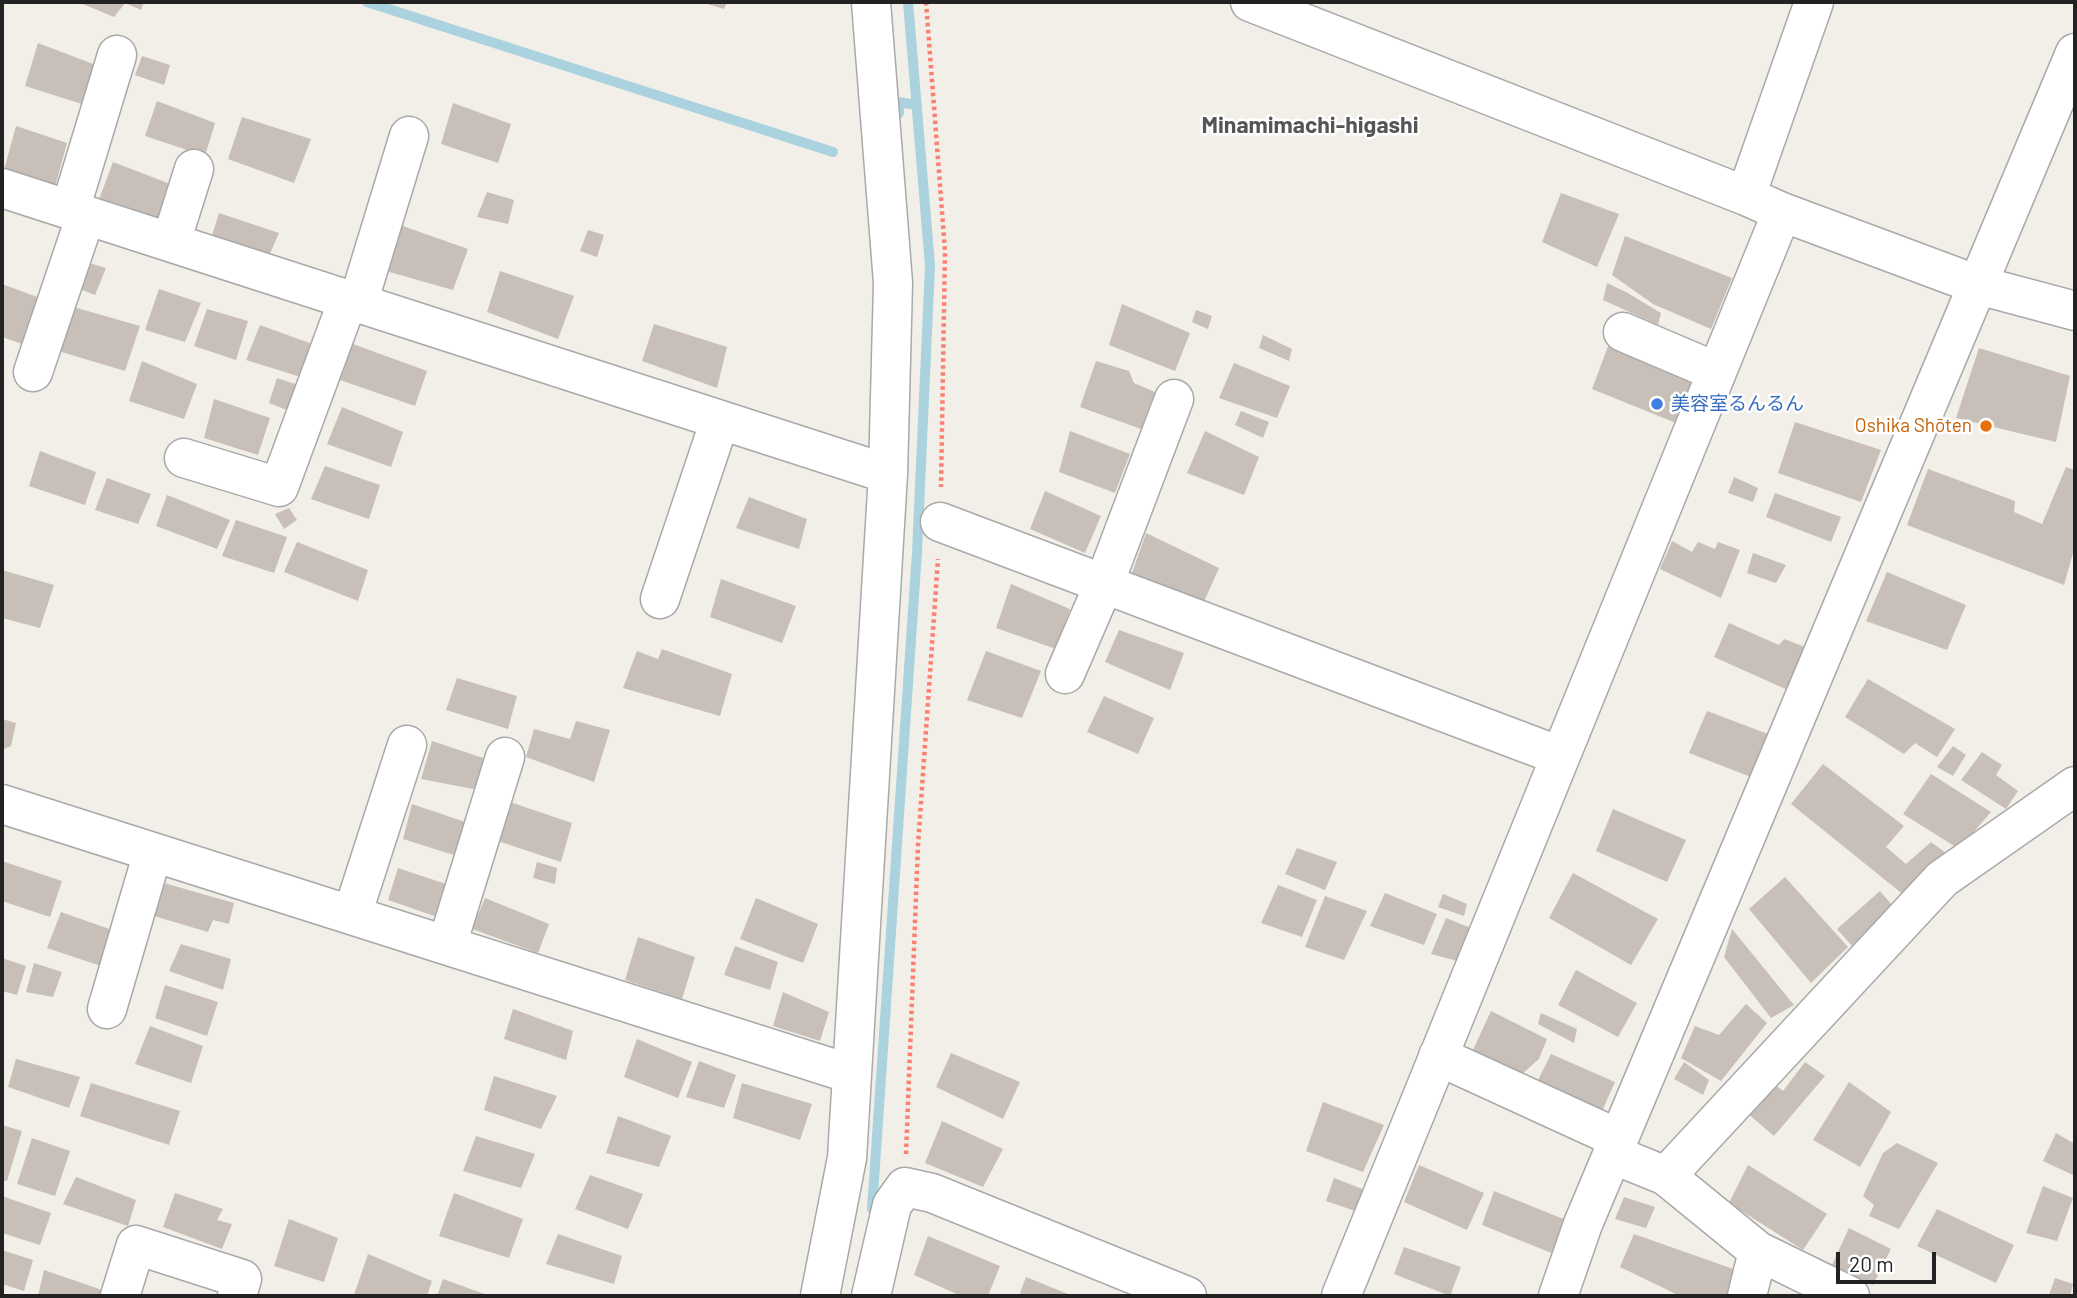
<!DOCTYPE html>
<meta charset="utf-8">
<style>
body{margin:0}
#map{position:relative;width:2077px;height:1298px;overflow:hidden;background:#f2efe9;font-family:Barlow,sans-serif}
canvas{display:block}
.frame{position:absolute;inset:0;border:4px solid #222;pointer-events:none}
.scale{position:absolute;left:1836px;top:1252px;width:100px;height:32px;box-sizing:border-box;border:4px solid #222;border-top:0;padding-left:9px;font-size:21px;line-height:24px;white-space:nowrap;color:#222;-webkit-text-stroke:5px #fff;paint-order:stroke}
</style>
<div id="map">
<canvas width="2077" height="1298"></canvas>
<div class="frame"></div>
<div class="scale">20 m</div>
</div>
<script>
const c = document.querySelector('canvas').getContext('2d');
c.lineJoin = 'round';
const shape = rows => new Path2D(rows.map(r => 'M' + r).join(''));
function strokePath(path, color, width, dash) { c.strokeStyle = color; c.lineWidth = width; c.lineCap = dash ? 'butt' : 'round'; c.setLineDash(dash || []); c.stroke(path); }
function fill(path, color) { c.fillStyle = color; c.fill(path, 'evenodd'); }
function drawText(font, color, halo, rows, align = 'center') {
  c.font = font + ' Barlow,"Noto Sans JP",sans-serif'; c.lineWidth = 5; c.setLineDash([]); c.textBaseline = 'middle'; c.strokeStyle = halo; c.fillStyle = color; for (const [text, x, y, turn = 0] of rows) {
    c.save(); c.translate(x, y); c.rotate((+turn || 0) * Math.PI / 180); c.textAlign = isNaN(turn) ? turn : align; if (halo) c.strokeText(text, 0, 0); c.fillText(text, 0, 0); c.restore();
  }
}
strokePath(shape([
 [367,2,833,152],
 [899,113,898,102,917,105],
 [872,1209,917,552,930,266,908,2]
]), '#aad3df', 10);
fill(shape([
 [78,2,144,2,141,10,125,3,114,17],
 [701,2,727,2,724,9],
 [38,43,101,67,88,106,25,86],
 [142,56,170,65,164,85,135,75],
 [157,101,215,123,205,156,145,136],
 [453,103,511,124,498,163,441,144],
 [242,117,311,139,294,183,228,159],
 [16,126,67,143,55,187,4,170],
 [113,162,173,185,159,222,98,202],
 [487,192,514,200,508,224,477,217],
 [1561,193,1619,214,1597,267,1542,242],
 [219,213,279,233,268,258,211,239],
 [400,225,468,249,453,290,386,271],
 [588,230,604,235,597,257,580,251],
 [1625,236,1732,278,1711,329,1653,304,1612,275],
 [83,261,106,268,95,295,74,287],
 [500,271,574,296,558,339,487,312],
 [1607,283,1626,292,1661,313,1658,325,1603,300],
 [2,284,40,298,22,344,2,337],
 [159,289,201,303,185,342,145,330],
 [1122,304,1190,333,1175,371,1109,345],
 [70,306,140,326,125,371,55,350],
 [207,309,248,321,236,360,194,346],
 [1196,310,1212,316,1208,329,1192,322],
 [654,324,727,347,717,388,642,361],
 [260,325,315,345,304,378,246,360],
 [1263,335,1292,349,1289,361,1259,348],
 [1610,341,1694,378,1676,423,1592,389],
 [353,344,427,371,415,406,340,380],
 [1979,348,2070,376,2056,442,1956,418],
 [142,361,197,384,184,419,129,401],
 [1096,361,1129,371,1134,383,1155,392,1141,429,1080,407],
 [1234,363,1290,386,1277,418,1219,398],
 [277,378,301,386,292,412,269,403],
 [214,399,270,418,258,455,204,438],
 [342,407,403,432,391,467,327,444],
 [1241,411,1269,422,1263,438,1235,425],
 [1795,422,1881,450,1861,502,1778,473],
 [1070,431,1130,454,1115,493,1059,472],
 [1205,431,1259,457,1244,495,1187,473],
 [40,451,96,472,85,505,29,486],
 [325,466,380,485,369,519,311,499],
 [2066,467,2075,470,2075,546,2064,585,1907,525,1928,469,2015,501,2014,512,2042,524],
 [1734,477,1758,488,1753,502,1728,493],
 [107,478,151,494,138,524,95,510],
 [1045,491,1101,516,1085,553,1030,529],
 [1775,493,1841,517,1831,542,1766,517],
 [167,495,230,520,217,549,156,526],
 [749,497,807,519,799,549,736,528],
 [289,508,297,520,284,529,275,514],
 [236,520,287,537,274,573,222,556],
 [1146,533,1219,568,1203,604,1132,573],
 [1672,541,1692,552,1698,542,1715,549,1718,542,1740,550,1721,598,1660,569],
 [297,542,368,570,358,601,284,572],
 [1753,553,1786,565,1776,583,1747,573],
 [2,570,54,585,40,628,2,618],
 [1887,572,1966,605,1947,650,1866,621],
 [721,579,796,606,782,643,710,617],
 [1011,584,1070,609,1056,649,996,628],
 [1729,623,1779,645,1784,639,1808,648,1790,691,1714,657],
 [1119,630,1184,653,1170,690,1105,662],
 [662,649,732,674,720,716,623,688,637,651,658,659],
 [986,651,1041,671,1022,718,967,700],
 [457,678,517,696,508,729,446,710],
 [1868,679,1955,729,1937,757,1915,743,1904,754,1845,717],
 [1104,696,1154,718,1138,754,1087,732],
 [1707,711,1768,734,1751,777,1689,753],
 [2,719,16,723,11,746,2,750],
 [576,721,610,730,594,782,526,757,534,729,570,739],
 [432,741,492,761,484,791,421,779],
 [1953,746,1966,755,1953,776,1937,767],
 [1982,752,2002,765,1996,775,2018,791,2006,809,1961,780],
 [1823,764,1904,826,1886,847,1906,864,1931,842,1950,856,1910,900,1791,804],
 [1931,774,1991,812,1959,849,1903,814],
 [510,802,572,823,561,862,498,841],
 [412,804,471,824,460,857,403,839],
 [1613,809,1686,840,1667,882,1596,851],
 [1297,848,1337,862,1325,890,1285,874],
 [2,861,62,881,50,917,2,901],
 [537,862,557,868,555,884,533,878],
 [398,868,455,887,446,920,388,900],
 [1573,873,1658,919,1631,965,1549,918],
 [1785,877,1848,947,1811,983,1749,909],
 [164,883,234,903,229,924,213,920,208,932,154,916],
 [1278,885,1317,900,1302,937,1261,923],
 [1880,891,1893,906,1852,946,1837,929],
 [1385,893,1437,914,1424,945,1370,926],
 [1443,894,1467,904,1464,916,1438,907],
 [1325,896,1367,911,1344,960,1305,947],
 [485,898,549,924,538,953,472,929],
 [756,898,818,924,803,963,740,939],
 [61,912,115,931,101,966,47,948],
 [1446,918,1476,930,1461,962,1431,954],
 [1732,929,1794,1005,1771,1018,1724,957],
 [638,937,695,957,682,999,625,980],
 [181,944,231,959,223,990,169,971],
 [735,946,778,962,770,990,724,975],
 [2,958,26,966,17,995,2,991],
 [34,963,62,972,53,997,26,992],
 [1576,970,1637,1003,1618,1037,1558,1005],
 [165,985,218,1002,207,1036,155,1018],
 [783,992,829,1012,820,1041,773,1026],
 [1746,1004,1767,1023,1721,1081,1681,1058,1695,1026,1719,1035],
 [513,1009,573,1031,566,1060,504,1039],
 [1491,1011,1547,1039,1539,1059,1522,1074,1472,1052],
 [1541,1013,1577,1029,1574,1043,1538,1024],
 [150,1026,203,1046,191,1083,135,1064],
 [637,1039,692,1062,678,1098,624,1077],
 [951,1053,1020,1082,1003,1119,936,1087],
 [1551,1054,1615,1082,1599,1118,1534,1088],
 [16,1059,80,1077,69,1108,8,1087],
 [699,1061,736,1075,724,1108,686,1097],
 [1684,1062,1709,1080,1703,1095,1674,1079],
 [1805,1062,1825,1076,1774,1136,1747,1113,1773,1083,1783,1091],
 [494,1076,557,1096,541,1129,484,1110],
 [1849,1082,1891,1112,1860,1167,1813,1140],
 [91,1083,180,1111,169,1145,80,1116],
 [742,1083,812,1104,800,1140,733,1118],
 [1323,1102,1384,1125,1363,1172,1306,1151],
 [618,1116,671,1136,659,1167,606,1153],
 [942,1121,1003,1149,983,1187,925,1163],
 [2,1125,22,1131,7,1181,2,1180],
 [2056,1133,2075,1144,2075,1176,2043,1161],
 [476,1136,535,1154,521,1188,463,1171],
 [32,1138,70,1151,55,1196,17,1184],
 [1897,1143,1938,1163,1899,1229,1869,1216,1874,1205,1863,1196,1883,1153],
 [1419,1165,1484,1193,1467,1230,1404,1202],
 [1748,1165,1827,1214,1803,1250,1729,1203],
 [590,1175,643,1194,628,1229,575,1209],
 [76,1177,136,1200,128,1226,63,1204],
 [1334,1178,1365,1190,1358,1212,1326,1201],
 [2043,1186,2073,1198,2057,1241,2026,1233],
 [1494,1191,1571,1222,1554,1254,1482,1225],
 [175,1193,223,1209,217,1220,232,1224,222,1249,163,1227],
 [454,1193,523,1219,509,1258,439,1236],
 [2,1196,51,1213,40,1245,2,1233],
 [1624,1197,1655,1207,1646,1228,1615,1219],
 [1937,1209,2014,1245,1996,1283,1917,1246],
 [289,1219,338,1238,324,1282,274,1266],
 [1849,1228,1891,1249,1873,1285,1832,1265],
 [558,1234,622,1256,614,1284,546,1264],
 [1634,1234,1736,1270,1727,1296,1680,1296,1620,1267],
 [928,1236,1000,1266,988,1296,961,1296,914,1275],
 [1404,1247,1461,1267,1450,1296,1394,1274],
 [2,1250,33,1260,24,1291,2,1284],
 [368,1254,432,1281,427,1296,354,1295],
 [44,1270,105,1291,103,1296,38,1296],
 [1026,1277,1073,1296,1019,1296],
 [2055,1278,2073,1284,2070,1296,2049,1295],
 [443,1279,490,1296,437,1296]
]), '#c7bfb8');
const minor = shape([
 [1250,2,1746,196,1782,212,1978,285,2075,311],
 [2,188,888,474],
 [1746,196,1814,2],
 [70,210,117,55],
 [171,242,194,169],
 [358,303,409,136],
 [1623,332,1717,372],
 [33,372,86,215],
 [184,458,279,487,348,300],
 [940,522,1560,756],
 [660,599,720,420],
 [1065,674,1104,584,1174,399],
 [2,804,851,1074],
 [352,915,407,745],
 [447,945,505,757],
 [107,1009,153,852],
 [1438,1056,1619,1139],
 [1612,1154,1666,1176,1758,1251,1850,1296],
 [1666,1176,1942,879,2075,786],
 [120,1296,136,1245,242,1279,237,1296],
 [820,1296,847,1158,888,474,893,283,871,2],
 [871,1296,892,1205,905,1187,932,1193,1187,1296],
 [1341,1296,1782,212],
 [1558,1296,1583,1224,2075,53],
 [1747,1296,1758,1251]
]);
strokePath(minor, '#a9a9a9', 41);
strokePath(shape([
 [926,2,945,251,941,487],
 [906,1154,918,845,938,559]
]), '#fa8072', 4.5, [3.5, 3.5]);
strokePath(minor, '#fff', 38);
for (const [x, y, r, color] of [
 [1657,404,7,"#3f7fe0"],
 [1986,426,7,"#e8710a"]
]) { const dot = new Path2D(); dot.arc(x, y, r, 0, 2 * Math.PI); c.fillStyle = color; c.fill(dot); strokePath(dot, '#fff', 2.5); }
drawText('19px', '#366cbe', '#fff', [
 ["美容室るんるん",1671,404]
], 'left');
drawText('19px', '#c56008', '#fff', [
 ["Oshika Shōten",1972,426]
], 'right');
drawText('bold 23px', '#555', '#fff', [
 ["Minamimachi-higashi",1310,125]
]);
</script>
